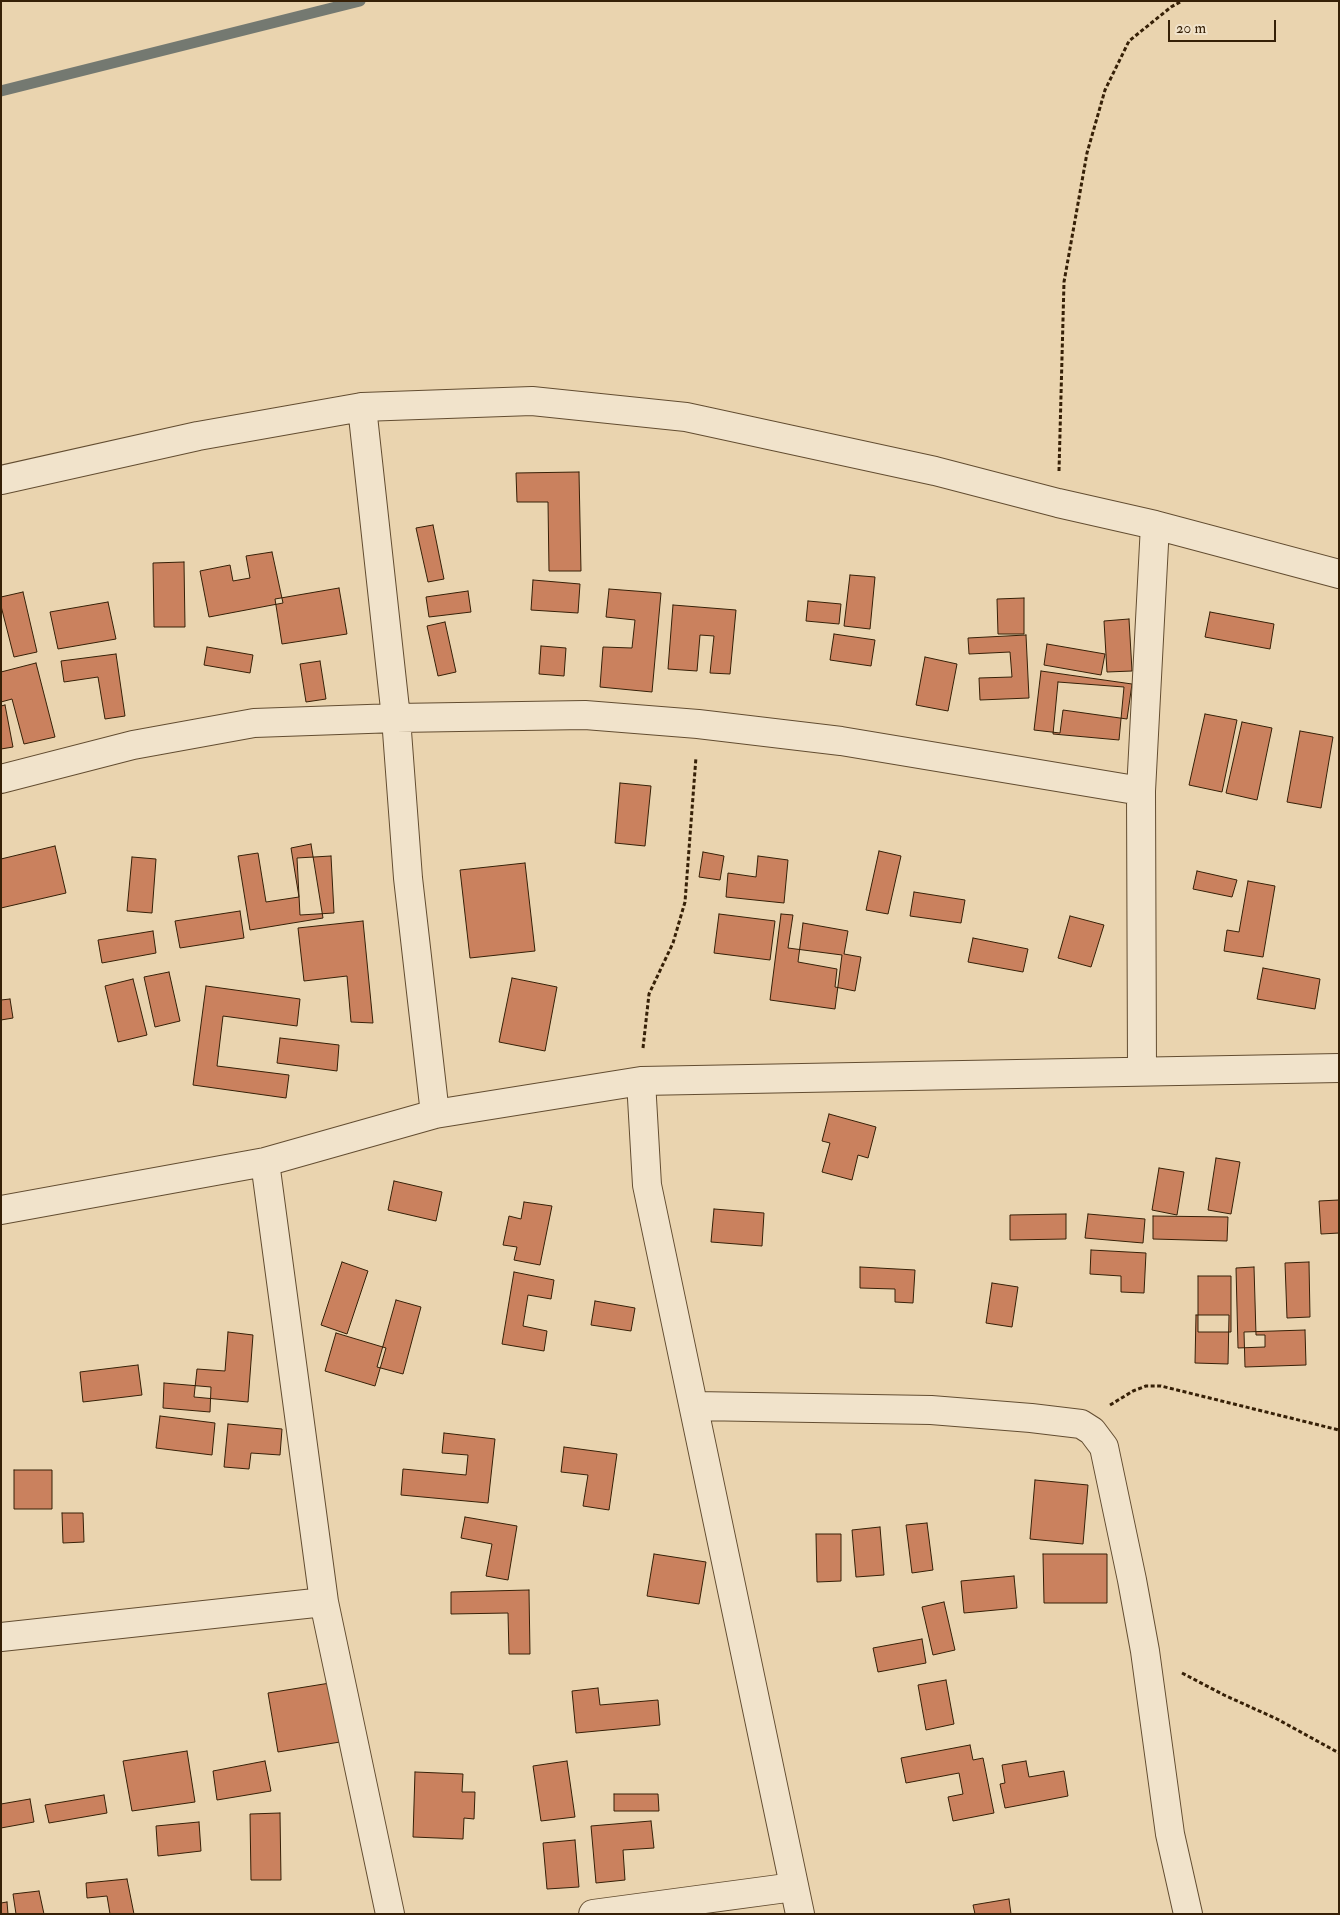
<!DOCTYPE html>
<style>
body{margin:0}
#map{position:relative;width:1340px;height:1915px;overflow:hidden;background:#ead4af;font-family:"IM FELL Double Pica",serif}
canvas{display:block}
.frame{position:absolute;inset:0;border:2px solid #362007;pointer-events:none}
.scale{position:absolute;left:1168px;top:20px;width:108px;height:22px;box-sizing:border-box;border:2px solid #362007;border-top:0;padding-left:6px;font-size:15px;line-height:18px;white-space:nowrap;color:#362007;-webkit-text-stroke:4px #f1e3cb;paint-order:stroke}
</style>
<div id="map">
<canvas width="1340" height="1915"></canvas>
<div class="frame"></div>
<div class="scale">20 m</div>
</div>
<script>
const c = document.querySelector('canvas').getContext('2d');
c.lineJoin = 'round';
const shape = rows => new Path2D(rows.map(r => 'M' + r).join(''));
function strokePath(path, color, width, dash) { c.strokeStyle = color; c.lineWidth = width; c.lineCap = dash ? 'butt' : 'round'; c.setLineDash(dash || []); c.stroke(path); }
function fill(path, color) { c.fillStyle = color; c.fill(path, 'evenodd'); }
strokePath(shape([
 [1,91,360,1]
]), '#747971', 11);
const building = shape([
 [579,472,581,571,549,571,548,502,517,502,516,473,579,472],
 [433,525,444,579,428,582,416,528,433,525],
 [272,552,283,603,209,617,200,571,230,565,233,581,250,578,246,556,272,552],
 [184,562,185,627,154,627,153,563,184,562],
 [850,575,875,577,870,629,844,626,850,575],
 [533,580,580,584,578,613,531,610,533,580],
 [339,588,347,634,282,644,275,599,339,588],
 [609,589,661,593,652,692,600,687,603,647,632,648,635,620,606,617,609,589],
 [468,591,471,612,429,617,426,597,468,591],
 [23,592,37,652,14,657,1,606,1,597,23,592],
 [1024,598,1024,634,998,634,997,599,1024,598],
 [808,601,841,604,839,624,806,621,808,601],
 [108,602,116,639,58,649,50,612,108,602],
 [673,605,736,610,730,674,710,673,714,636,700,635,697,671,668,669,673,605],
 [1210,612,1274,624,1270,649,1205,637,1210,612],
 [1129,619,1132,671,1107,672,1104,621,1129,619],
 [445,622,456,672,438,676,427,626,445,622],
 [834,634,875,640,871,666,830,660,834,634],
 [1026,635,1029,698,980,700,979,678,1012,677,1010,652,969,654,968,638,1026,635],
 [1047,644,1105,654,1101,675,1044,665,1047,644],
 [541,646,566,648,564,676,539,674,541,646],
 [207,647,253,655,250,673,204,665,207,647],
 [116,654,125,716,105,719,98,677,64,682,61,661,116,654],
 [925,657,957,664,948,711,916,705,925,657],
 [320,661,326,699,306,702,300,664,320,661],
 [36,663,55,737,24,744,12,699,1,702,1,672,36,663],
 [1041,671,1132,684,1127,719,1063,710,1060,733,1034,730,1041,671],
 [1058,682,1124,687,1119,740,1053,734,1058,682],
 [5,705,13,747,1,749,1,706,5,705],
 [1205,714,1237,720,1222,792,1189,785,1205,714],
 [1242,722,1272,728,1257,800,1226,793,1242,722],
 [1300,731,1333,737,1321,808,1287,802,1300,731],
 [620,783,651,786,645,846,615,843,620,783],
 [311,844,323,918,250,930,238,856,258,853,266,902,299,897,291,848,311,844],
 [55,846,66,893,1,908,1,859,55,846],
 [879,851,901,856,888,914,866,910,879,851],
 [703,852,724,856,720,880,699,877,703,852],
 [331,856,334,913,300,915,297,858,331,856],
 [758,856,788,860,784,903,726,897,728,873,756,877,758,856],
 [132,857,156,859,152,913,127,911,132,857],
 [525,863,535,951,470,958,460,870,525,863],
 [1197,871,1237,880,1232,897,1193,889,1197,871],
 [1248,881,1275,886,1263,957,1224,951,1227,930,1239,932,1248,881],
 [914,892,965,900,961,923,910,916,914,892],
 [240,911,244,938,180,948,175,921,240,911],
 [719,914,775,921,770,960,714,953,719,914],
 [781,914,793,915,788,948,842,955,835,1009,770,1000,781,914],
 [1070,916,1104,925,1091,967,1058,958,1070,916],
 [363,921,373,1023,351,1022,347,976,304,981,298,928,363,921],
 [803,923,848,931,844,954,861,957,855,991,835,987,837,969,798,962,803,923],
 [153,931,156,953,102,963,98,940,153,931],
 [973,938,1028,949,1023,972,968,962,973,938],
 [1263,968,1320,979,1315,1009,1257,999,1263,968],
 [169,972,180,1021,155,1027,144,977,169,972],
 [512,978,557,987,545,1051,499,1042,512,978],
 [133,979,147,1035,118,1042,105,986,133,979],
 [206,986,300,999,297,1026,223,1016,217,1066,289,1075,286,1098,193,1085,206,986],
 [10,999,13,1018,1,1020,1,1000,10,999],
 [280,1038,339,1045,337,1071,277,1063,280,1038],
 [829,1114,876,1127,868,1158,858,1155,852,1180,822,1172,830,1143,822,1141,829,1114],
 [1216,1158,1240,1162,1231,1214,1208,1210,1216,1158],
 [1159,1168,1184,1172,1177,1215,1152,1210,1159,1168],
 [394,1181,442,1192,436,1221,388,1210,394,1181],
 [1339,1200,1339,1233,1321,1234,1319,1201,1339,1200],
 [524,1202,552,1206,540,1265,514,1260,517,1247,503,1245,509,1216,521,1219,524,1202],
 [714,1209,764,1213,762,1246,711,1242,714,1209],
 [1066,1214,1066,1239,1010,1240,1010,1215,1066,1214],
 [1088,1214,1145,1219,1143,1243,1085,1238,1088,1214],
 [1153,1216,1228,1217,1227,1241,1153,1239,1153,1216],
 [1091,1250,1146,1253,1144,1293,1121,1292,1121,1276,1090,1274,1091,1250],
 [342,1262,368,1271,347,1334,321,1325,342,1262],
 [1309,1262,1310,1317,1287,1318,1285,1263,1309,1262],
 [860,1267,915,1270,913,1303,895,1302,895,1289,860,1288,860,1267],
 [1254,1267,1256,1335,1265,1335,1265,1347,1238,1348,1236,1268,1254,1267],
 [514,1272,554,1280,551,1299,528,1295,523,1326,547,1331,544,1351,502,1344,514,1272],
 [1198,1276,1231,1276,1231,1332,1198,1332,1198,1276],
 [992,1283,1018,1287,1012,1327,986,1323,992,1283],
 [396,1300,421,1307,403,1374,377,1367,396,1300],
 [595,1301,635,1308,631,1331,591,1325,595,1301],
 [1196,1315,1229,1315,1228,1364,1195,1363,1196,1315],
 [1305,1330,1306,1365,1245,1367,1244,1332,1305,1330],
 [228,1332,253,1335,248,1402,194,1397,197,1369,225,1371,228,1332],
 [336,1333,386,1348,375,1386,325,1371,336,1333],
 [138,1365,142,1395,83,1402,80,1372,138,1365],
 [164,1383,211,1387,210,1412,163,1408,164,1383],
 [160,1416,215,1423,212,1455,156,1448,160,1416],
 [228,1424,282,1429,280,1455,251,1453,249,1469,224,1467,228,1424],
 [444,1433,495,1439,488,1503,401,1495,403,1469,466,1475,468,1455,442,1453,444,1433],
 [564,1447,617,1454,609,1510,583,1506,588,1475,561,1472,564,1447],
 [14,1470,52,1470,52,1509,14,1509,14,1470],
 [1035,1480,1088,1485,1083,1544,1030,1539,1035,1480],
 [62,1513,83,1513,84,1542,63,1543,62,1513],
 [465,1517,517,1526,508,1580,486,1576,492,1544,461,1538,465,1517],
 [927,1523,933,1570,912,1573,906,1525,927,1523],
 [880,1527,884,1575,856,1577,852,1530,880,1527],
 [816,1534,841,1534,841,1581,817,1582,816,1534],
 [654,1554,706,1562,699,1604,647,1596,654,1554],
 [1043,1554,1107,1554,1107,1603,1044,1603,1043,1554],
 [1014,1576,1017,1608,964,1613,961,1581,1014,1576],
 [529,1590,530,1654,509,1654,508,1613,451,1614,451,1592,529,1590],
 [944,1602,955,1650,933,1655,922,1607,944,1602],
 [922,1639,926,1663,878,1672,873,1648,922,1639],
 [946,1680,954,1724,926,1730,918,1685,946,1680],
 [330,1683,340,1742,278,1752,268,1693,330,1683],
 [598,1688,600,1705,658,1700,660,1725,576,1733,572,1691,598,1688],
 [970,1745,973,1760,983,1758,994,1813,953,1821,948,1797,963,1794,959,1773,906,1783,901,1758,970,1745],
 [187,1751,195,1802,132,1811,123,1761,187,1751],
 [265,1761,271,1791,217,1800,213,1771,265,1761],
 [567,1761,575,1817,541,1821,533,1766,567,1761],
 [1026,1761,1029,1777,1064,1771,1068,1796,1005,1808,1000,1784,1005,1783,1002,1765,1026,1761],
 [415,1772,463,1774,462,1792,475,1792,474,1819,464,1818,463,1839,413,1837,415,1772],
 [614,1794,658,1794,659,1811,614,1811,614,1794],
 [104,1795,107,1813,49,1823,45,1805,104,1795],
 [30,1799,34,1822,1,1828,1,1804,30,1799],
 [280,1813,281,1880,251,1880,250,1814,280,1813],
 [651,1821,654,1848,623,1850,625,1880,596,1883,591,1826,651,1821],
 [199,1822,201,1851,158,1856,156,1826,199,1822],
 [575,1840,579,1887,547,1889,543,1843,575,1840],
 [127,1879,134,1914,110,1914,107,1896,87,1898,86,1883,127,1879],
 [39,1891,44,1914,16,1914,13,1894,39,1891],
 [1009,1899,1011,1914,975,1914,973,1905,1009,1899],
 [7,1902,8,1914,1,1914,1,1903,7,1902]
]);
fill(building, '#ca815e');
strokePath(building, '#362007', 1);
const street = shape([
 [362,407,396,718,408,878,435,1114],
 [1,480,198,436,362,407,532,401,686,417,935,471,1058,503,1155,525,1339,574],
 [1,779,133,745,254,723,396,718,585,715,698,724,841,741,1141,791],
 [1142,1071,1141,791,1155,525],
 [641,1081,647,1185,800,1914],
 [265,1162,324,1602,390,1914],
 [1,1210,265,1162,435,1114,641,1081,1339,1068],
 [695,1406,931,1410,1031,1418,1081,1424,1092,1431,1104,1447,1132,1580,1145,1651,1170,1834,1188,1914],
 [1,1637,324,1602],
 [593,1914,794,1887]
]);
strokePath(street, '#634d31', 30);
strokePath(shape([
 [1059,471,1064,282,1087,153,1105,90,1129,41,1171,7,1182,1],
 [643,1048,649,994,673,943,685,902,696,757],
 [1110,1405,1133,1391,1146,1386,1161,1386,1339,1430],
 [1182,1673,1224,1695,1277,1719,1339,1753]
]), '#362007', 3, [4, 2.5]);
strokePath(street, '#f1e3cb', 28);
</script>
